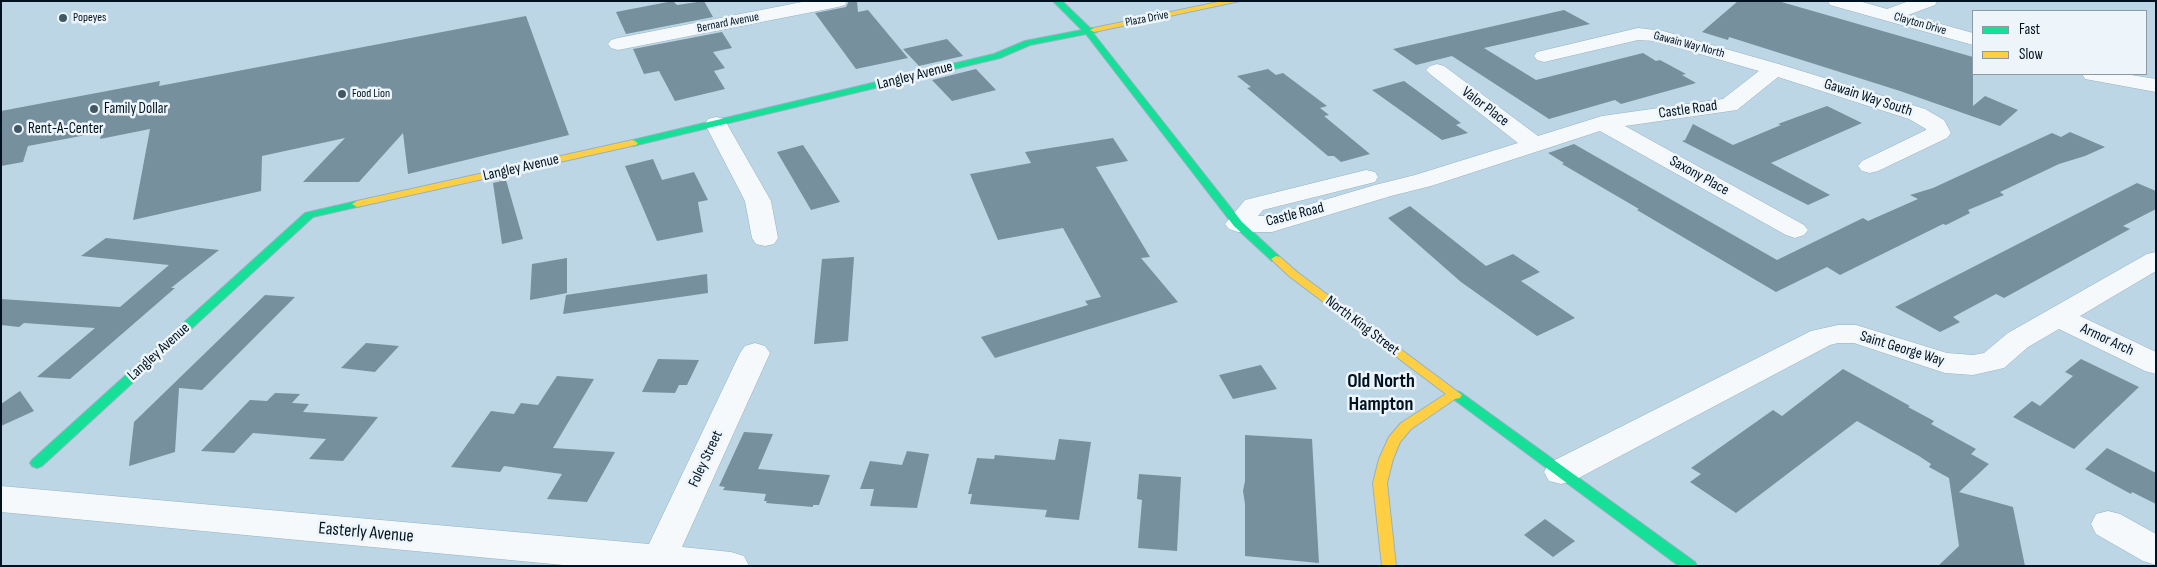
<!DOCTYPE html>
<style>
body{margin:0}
#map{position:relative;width:2157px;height:567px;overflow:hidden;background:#bcd6e6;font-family:"Sofia Sans Condensed",sans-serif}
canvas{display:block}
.frame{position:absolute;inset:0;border:2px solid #001220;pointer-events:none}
.legend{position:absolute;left:1972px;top:10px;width:175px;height:65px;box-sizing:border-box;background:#edf5fa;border:1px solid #8e9aa3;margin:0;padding:6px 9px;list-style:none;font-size:15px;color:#001220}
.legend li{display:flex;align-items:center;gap:10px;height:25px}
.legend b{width:25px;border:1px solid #8e9aa3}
</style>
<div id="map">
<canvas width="2157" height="567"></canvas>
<div class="frame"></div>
<ul class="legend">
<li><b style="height:6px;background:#16e098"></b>Fast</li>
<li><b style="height:6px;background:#ffcf43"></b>Slow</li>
</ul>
</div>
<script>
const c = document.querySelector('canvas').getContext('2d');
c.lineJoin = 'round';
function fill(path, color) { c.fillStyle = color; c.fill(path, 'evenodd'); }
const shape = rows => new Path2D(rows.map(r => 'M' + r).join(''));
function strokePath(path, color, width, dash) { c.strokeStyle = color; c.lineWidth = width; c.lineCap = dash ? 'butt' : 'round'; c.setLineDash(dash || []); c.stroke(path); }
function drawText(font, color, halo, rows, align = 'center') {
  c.font = font + ' "Sofia Sans Condensed",sans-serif'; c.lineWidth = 5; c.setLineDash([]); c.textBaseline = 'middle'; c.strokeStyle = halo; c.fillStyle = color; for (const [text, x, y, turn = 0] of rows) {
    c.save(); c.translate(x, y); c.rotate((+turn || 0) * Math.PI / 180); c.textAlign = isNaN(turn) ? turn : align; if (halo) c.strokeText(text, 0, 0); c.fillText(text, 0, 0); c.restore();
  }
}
fill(shape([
 [673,1,677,5,704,1,713,17,626,34,616,12],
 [849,1,857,1,858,12,868,10,908,58,856,69,815,13,846,7],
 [1738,1,1778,1,1973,57,1973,106,1985,96,2018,110,2000,126,1900,91,1729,37,1728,40,1702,32],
 [1564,10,1590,24,1484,48,1536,80,1643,53,1656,61,1660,60,1686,74,1682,75,1696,83,1621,104,1615,100,1549,119,1452,56,1416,65,1393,49],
 [526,16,569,135,408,174,403,133,359,182,303,182,345,138,262,156,261,191,133,220,150,129,100,139,102,132,28,146,23,162,1,166,1,111,160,81,159,86],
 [722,32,732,48,713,52,725,68,714,71,725,89,675,101,659,71,644,74,633,49],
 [947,39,963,56,919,66,903,49],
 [976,69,996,90,952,101,932,80],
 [1268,69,1276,75,1283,73,1327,106,1320,108,1329,115,1324,116,1370,154,1341,162,1334,156,1328,156,1247,88,1251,87,1237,76],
 [1404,81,1461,123,1456,125,1468,133,1442,140,1372,90],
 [1827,106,1862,123,1771,163,1830,195,1808,205,1682,141,1685,140,1693,124,1733,145,1781,125,1778,124],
 [2070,132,2105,147,2085,156,2059,164,2000,192,2004,195,1968,210,1970,213,1946,225,1943,224,1840,275,1827,267,1776,292,1637,210,1639,209,1562,164,1564,163,1548,153,1574,144,1777,260,1863,218,1868,221,1918,199,1910,195,1933,188,2052,133,2061,137],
 [1113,138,1128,161,1096,167,1150,257,1141,258,1178,302,995,358,981,337,1088,305,1085,301,1101,297,1063,228,998,240,970,174,1031,163,1025,152],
 [803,145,840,202,811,210,777,152],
 [653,159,662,180,694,172,708,200,698,202,703,232,657,241,625,166],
 [506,180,523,239,502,244,493,183],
 [2137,183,2156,191,2156,209,2123,226,2130,229,2004,298,1996,294,1953,317,1960,322,1940,332,1895,307],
 [1410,206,1486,266,1513,254,1540,272,1521,281,1575,318,1537,336,1461,282,1388,218],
 [106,238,219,250,171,288,175,288,70,379,37,377,95,328,24,323,19,327,1,325,1,299,120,307,169,265,81,256],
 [854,257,848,341,814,344,822,259],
 [567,258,567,293,530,300,532,264],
 [707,274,708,293,563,314,566,295],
 [265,295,295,297,202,390,179,388,175,452,129,466,134,422],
 [366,343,399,346,375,372,341,368],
 [658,359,699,360,687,385,679,385,675,393,642,392],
 [2081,359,2139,387,2074,449,2013,417,2032,401,2040,406,2073,376,2065,372],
 [1261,365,1277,389,1233,399,1219,375],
 [1843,369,1910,406,1908,407,1934,421,1931,424,1976,449,1971,454,1989,464,1959,492,2013,507,2025,566,1938,566,1959,546,1949,478,1929,467,1931,464,1919,456,1857,421,1736,513,1690,482,1701,474,1691,468,1773,410,1782,416],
 [557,376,594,379,553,448,615,452,587,502,547,499,562,474,504,466,500,472,451,467,491,411,514,414,521,403,538,405],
 [20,391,34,411,1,426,1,404],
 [275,393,300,394,292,403,309,404,303,412,378,417,343,461,309,459,326,439,253,433,234,453,201,451,250,400,267,401],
 [744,432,773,434,758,469,830,475,819,505,813,505,813,507,766,503,767,501,764,501,766,494,723,490,725,487,719,486],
 [1245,435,1312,439,1319,563,1245,556,1245,504,1243,491,1245,481],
 [1059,439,1091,442,1079,520,1045,517,1047,510,970,504,972,494,968,494,977,458,994,459,995,455,1055,460],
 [2107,448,2156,473,2156,504,2132,492,2131,494,2085,469],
 [907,451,929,454,917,508,870,506,874,489,860,489,870,461,902,465],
 [1139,474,1181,477,1177,551,1138,548,1142,500,1137,499],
 [1545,519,1575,541,1553,557,1524,535]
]), '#76909e');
const street = shape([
 [807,1,847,1,845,5,838,7,618,50,611,48,608,44,611,40,618,38,807,1],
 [1828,1,1859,1,1887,9,1909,1,1937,1,1935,5,1908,15,1973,33,1973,45,1830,5,1828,1],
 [1638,28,1663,31,1782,65,1925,109,1944,120,1951,133,1947,138,1878,171,1870,173,1862,171,1858,166,1862,161,1926,130,1926,129,1909,119,1778,77,1737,110,1625,126,1804,225,1808,230,1804,235,1795,238,1786,235,1600,131,1431,186,1391,196,1272,232,1238,232,1229,229,1225,224,1245,200,1366,170,1375,172,1378,177,1375,182,1263,210,1258,216,1270,216,1375,185,1415,175,1518,143,1430,74,1426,70,1430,66,1437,64,1444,66,1538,136,1602,116,1723,99,1759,71,1655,41,1638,40,1544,62,1537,60,1534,56,1537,52,1638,28],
 [2082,74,2125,74,2156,79,2156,92,2085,79,2082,74],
 [716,117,724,119,727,124,771,201,778,238,774,244,765,246,756,244,752,238,745,201,705,124,708,119,716,117],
 [2156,252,2156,271,2080,316,2156,352,2156,374,2145,371,2059,329,2028,347,2004,368,1973,375,1945,373,1854,343,1838,343,1830,345,1573,481,1561,484,1549,481,1544,472,1549,463,1811,331,1838,325,1856,325,1947,353,1973,355,1984,353,2008,333,2147,254,2156,252],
 [755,343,765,346,770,353,682,547,731,552,744,556,749,566,574,566,1,512,1,486,649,544,740,353,745,346,755,343],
 [2108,511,2120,514,2156,534,2156,565,2143,561,2096,534,2091,524,2096,514,2108,511]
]);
const fast = shape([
 [1053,1,1062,1,1090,28,1097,28,1097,32,1093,33,1242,222,1280,257,1281,259,1280,261,1272,261,1234,226,1086,34,1030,45,1000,58,633,146,628,143,633,140,994,54,1025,41,1082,30,1053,1],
 [357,201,361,202,362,204,361,206,313,217,42,466,37,468,32,466,30,463,32,460,305,213,357,201],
 [1456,391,1460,392,1695,562,1697,566,1679,566,1452,398,1450,395,1452,392,1456,391]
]);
const slow = shape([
 [1223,1,1240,1,1094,32,1090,30,1094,28,1223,1],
 [633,140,638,143,636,145,357,207,352,204,357,201,633,140],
 [1276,256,1280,257,1297,272,1462,395,1460,398,1455,399,1411,429,1400,442,1393,459,1387,483,1396,566,1382,566,1373,483,1379,459,1389,437,1401,423,1446,394,1289,276,1271,259,1276,256]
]);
strokePath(street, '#96b2c2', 1);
strokePath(fast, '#96b2c2', 2);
strokePath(slow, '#96b2c2', 2);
fill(street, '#f5f9fb');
fill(fast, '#16e098');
fill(slow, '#ffcf43');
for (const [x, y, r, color] of [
 [63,18,5,"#425765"],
 [342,94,5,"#425765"],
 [94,109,5,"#425765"],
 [18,129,5,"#425765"]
]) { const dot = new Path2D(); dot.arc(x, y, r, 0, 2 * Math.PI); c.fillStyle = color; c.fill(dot); strokePath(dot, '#edf5fa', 2); }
drawText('12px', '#001220', '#edf5fa', [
 ["Popeyes",73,18],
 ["Food Lion",352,94]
], 'left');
drawText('12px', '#001220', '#edf5fa', [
 ["Plaza Drive",1147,19,-11],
 ["Bernard Avenue",728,23,-11],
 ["Clayton Drive",1920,24,16],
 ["Gawain Way North",1689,45,15]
]);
drawText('15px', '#001220', '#edf5fa', [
 ["Langley Avenue",915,76,-14],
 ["Gawain Way South",1868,98,18],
 ["Valor Place",1485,107,37],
 ["Castle Road",1688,110,-8],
 ["Langley Avenue",521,168,-13],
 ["Saxony Place",1699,176,29],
 ["Castle Road",1295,215,-14],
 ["North King Street",1362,326,37],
 ["Armor Arch",2107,340,25],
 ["Saint George Way",1902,349,17],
 ["Langley Avenue",159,352,-42],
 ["Foley Street",706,459,-65]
]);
drawText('15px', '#001220', '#edf5fa', [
 ["Family Dollar",104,109],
 ["Rent-A-Center",28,129]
], 'left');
drawText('18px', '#001220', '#edf5fa', [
 ["Easterly Avenue",366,533,5]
]);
drawText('bold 20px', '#001220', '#edf5fa', [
 ["Old North",1381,382],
 ["Hampton",1381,405]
]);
</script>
